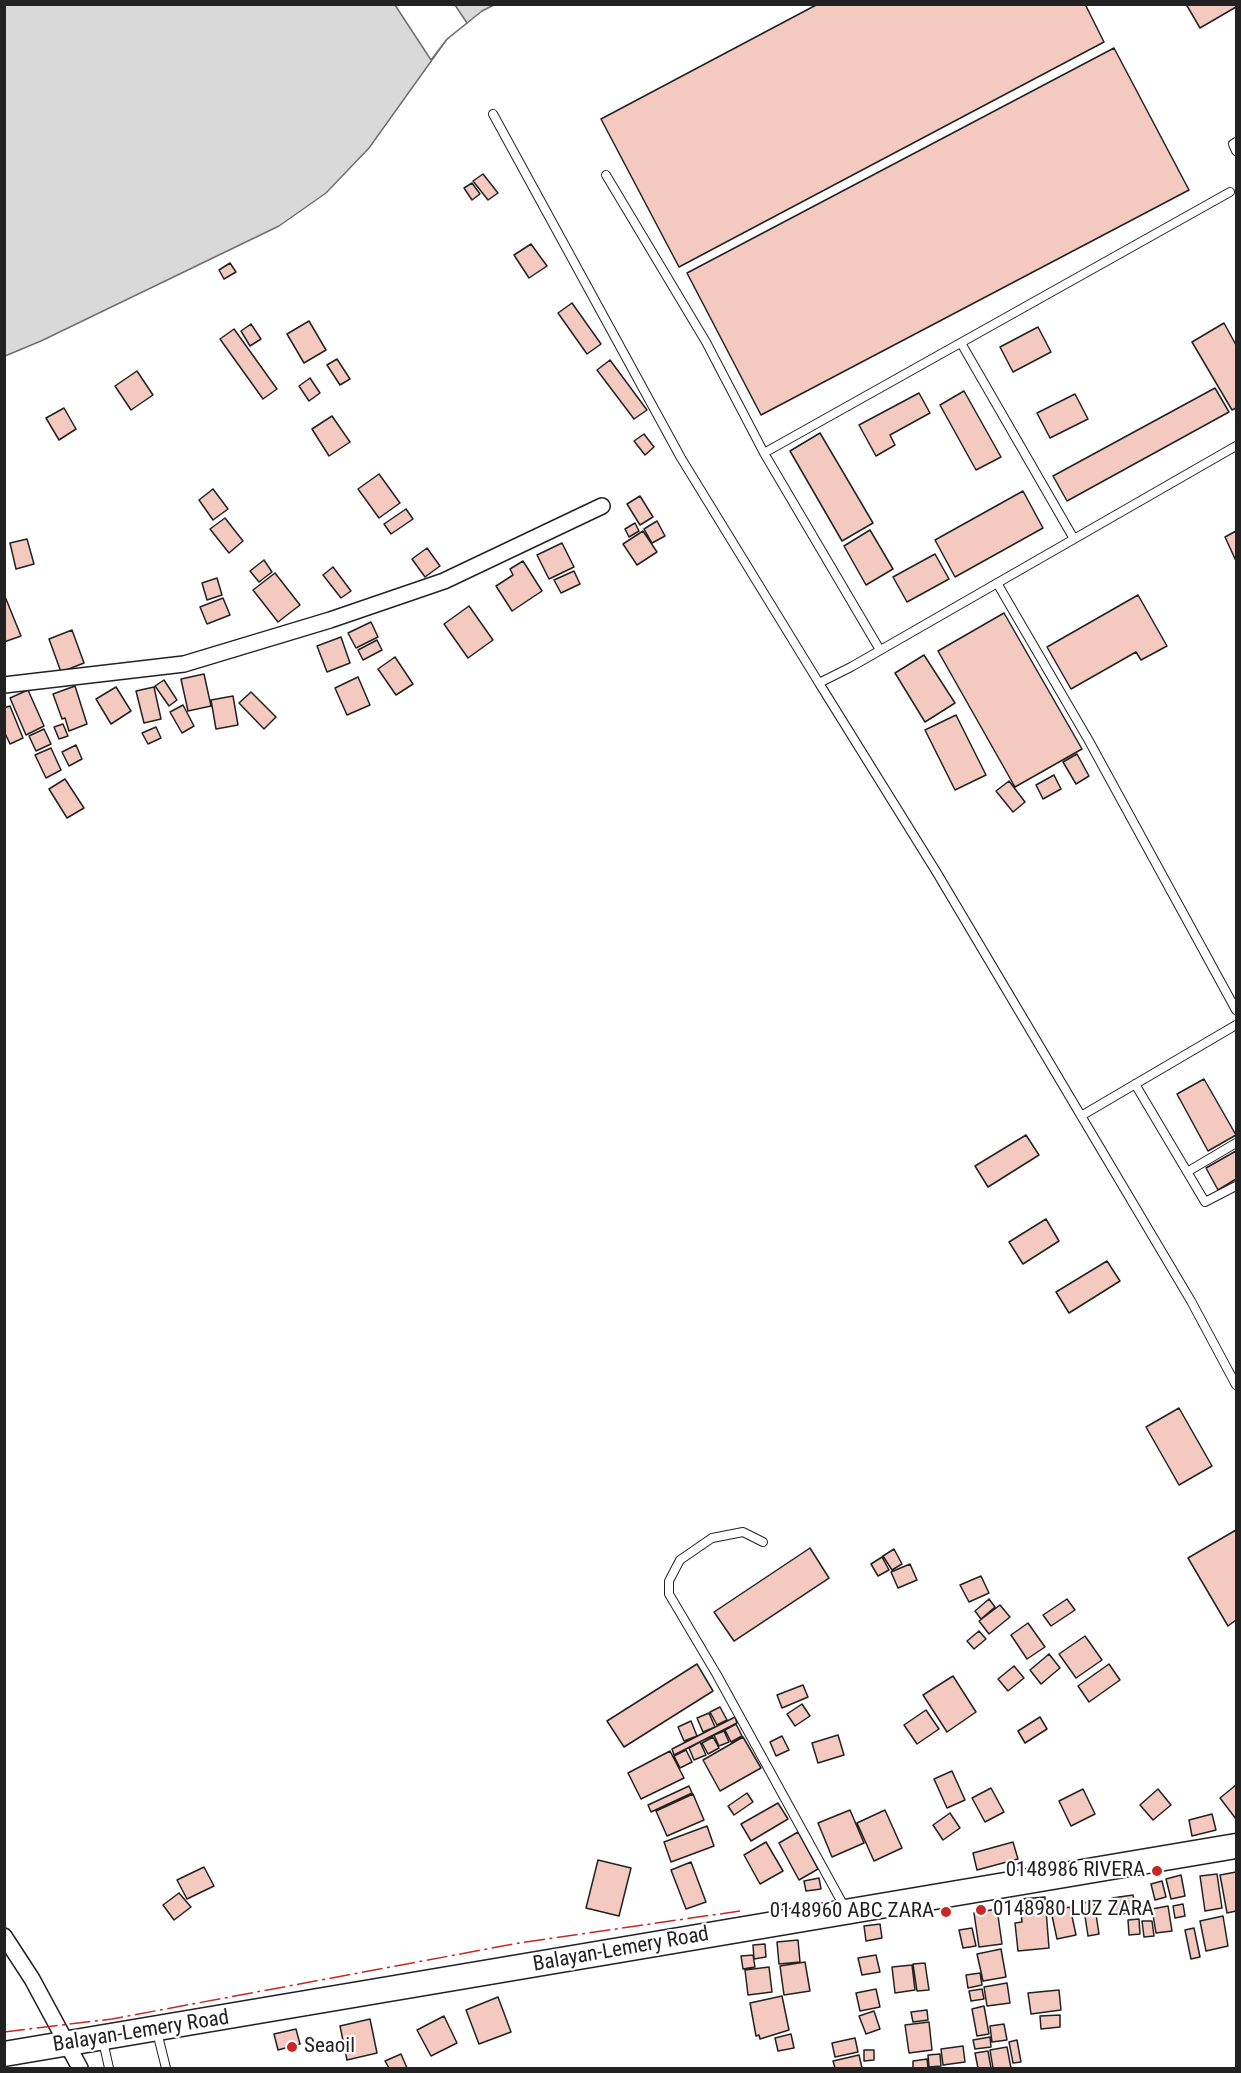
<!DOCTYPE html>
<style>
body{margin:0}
#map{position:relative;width:1241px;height:2073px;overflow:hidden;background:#fff;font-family:"Roboto Condensed",sans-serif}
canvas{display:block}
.frame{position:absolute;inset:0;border:6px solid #222;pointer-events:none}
</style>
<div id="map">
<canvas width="1241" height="2073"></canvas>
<div class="frame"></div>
</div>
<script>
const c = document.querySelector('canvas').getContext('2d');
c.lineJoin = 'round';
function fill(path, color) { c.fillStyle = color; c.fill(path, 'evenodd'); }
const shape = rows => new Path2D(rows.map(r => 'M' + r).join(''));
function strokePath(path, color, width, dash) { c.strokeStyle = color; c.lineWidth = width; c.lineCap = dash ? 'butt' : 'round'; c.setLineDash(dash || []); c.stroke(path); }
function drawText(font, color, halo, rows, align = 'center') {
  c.font = font + ' "Roboto Condensed",sans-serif'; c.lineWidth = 4.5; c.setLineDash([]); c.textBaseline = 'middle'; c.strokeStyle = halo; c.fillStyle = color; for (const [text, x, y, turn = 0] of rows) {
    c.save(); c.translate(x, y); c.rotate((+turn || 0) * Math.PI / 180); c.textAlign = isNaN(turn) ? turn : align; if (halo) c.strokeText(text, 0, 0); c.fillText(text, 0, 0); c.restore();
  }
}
const water = shape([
 [5,5,494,5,482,11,447,39,369,148,326,193,279,226,41,341,5,356,5,5]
]);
fill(water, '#d9d9d9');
strokePath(water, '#6f6f6f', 1.5);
const pier = shape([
 [395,5,455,5,467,23,447,39,431,60,395,5]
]);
fill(pier, '#fff');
strokePath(pier, '#6f6f6f', 1.5);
const building = shape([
 [818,4,1085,4,1104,42,679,267,601,119,818,4],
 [1186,4,1236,4,1236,7,1200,28,1186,4],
 [1114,48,1189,190,761,415,687,273,1114,48],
 [483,174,498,193,488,200,473,181,483,174],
 [472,183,480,194,472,200,464,188,472,183],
 [531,244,547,266,529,278,514,255,531,244],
 [230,263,236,272,224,279,219,270,230,263],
 [572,303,601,344,587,354,558,313,572,303],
 [309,321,326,350,304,363,287,334,309,321],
 [1224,323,1236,345,1236,408,1232,410,1192,342,1224,323],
 [251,324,261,339,250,346,241,331,251,324],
 [1038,327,1051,352,1013,372,1000,347,1038,327],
 [234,329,277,389,263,399,220,339,234,329],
 [337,359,350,379,340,385,327,365,337,359],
 [610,360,647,410,634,419,597,370,610,360],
 [137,371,153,395,131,410,115,386,137,371],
 [310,378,320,393,309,401,299,386,310,378],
 [1215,388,1229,412,1067,501,1053,476,1215,388],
 [964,391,1001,457,976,470,940,405,964,391],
 [919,393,930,413,890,435,895,445,876,456,859,425,919,393],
 [1075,394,1088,419,1050,438,1037,413,1075,394],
 [64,408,76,429,59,440,46,418,64,408],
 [332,416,350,442,329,456,312,429,332,416],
 [820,433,873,523,842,541,790,451,820,433],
 [644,434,654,447,645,455,634,441,644,434],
 [379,474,400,503,379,518,358,489,379,474],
 [213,489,228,509,213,520,199,500,213,489],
 [1023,491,1043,528,955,577,935,540,1023,491],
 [640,496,653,517,640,525,627,504,640,496],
 [406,509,413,519,391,534,384,524,406,509],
 [225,518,243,541,229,553,210,529,225,518],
 [657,521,665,536,652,543,644,529,657,521],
 [635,523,639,531,629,537,625,529,635,523],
 [870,530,893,569,866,585,844,546,870,530],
 [643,531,657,552,637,565,623,544,643,531],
 [1236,531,1236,561,1225,537,1236,531],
 [27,539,34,564,16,569,10,543,27,539],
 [562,543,574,567,549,579,537,555,562,543],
 [427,548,440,566,425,577,412,559,427,548],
 [935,554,949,579,907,602,893,577,935,554],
 [264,560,272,572,259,582,250,571,264,560],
 [523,561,542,591,512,611,496,586,513,575,510,569,523,561],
 [333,567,351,591,341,598,323,575,333,567],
 [574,571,580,584,561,593,554,580,574,571],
 [275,573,300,605,278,622,253,590,275,573],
 [217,578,222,595,207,600,202,583,217,578],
 [4,594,21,636,4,642,4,594],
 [1138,595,1167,646,1141,660,1136,652,1071,689,1047,647,1138,595],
 [223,598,230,615,207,624,200,607,223,598],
 [469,606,493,640,468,658,444,624,469,606],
 [1004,613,1082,749,1015,787,938,651,1004,613],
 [371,622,378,637,356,648,348,633,371,622],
 [72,630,84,663,61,672,49,639,72,630],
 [341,637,350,663,327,672,317,646,341,637],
 [377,640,382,650,363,660,358,650,377,640],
 [924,655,955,703,925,722,895,673,924,655],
 [395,657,413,684,396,695,378,669,395,657],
 [204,674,211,706,188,711,181,679,204,674],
 [358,677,370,705,347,715,335,688,358,677],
 [164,680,177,700,169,706,155,686,164,680],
 [75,686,87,724,69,731,65,718,62,719,53,694,75,686],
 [116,687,131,711,111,724,96,699,116,687],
 [154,687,161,719,144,723,136,691,154,687],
 [28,690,44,726,26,735,10,698,28,690],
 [251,692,276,717,264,729,239,703,251,692],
 [233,696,238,725,216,729,211,700,233,696],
 [183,705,194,726,182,733,170,712,183,705],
 [10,706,23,738,10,744,4,731,4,708,10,706],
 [956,715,986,775,955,790,925,730,956,715],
 [63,724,68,736,59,739,54,727,63,724],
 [156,727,161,738,148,744,142,733,156,727],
 [44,729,51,744,36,751,29,736,44,729],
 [76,745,82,759,69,766,62,752,76,745],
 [51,748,61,770,46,778,35,755,51,748],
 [1077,754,1089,776,1076,784,1063,762,1077,754],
 [1054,775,1061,789,1043,799,1036,785,1054,775],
 [65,779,84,808,67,818,49,789,65,779],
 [1009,781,1025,802,1013,812,996,791,1009,781],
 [1204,1079,1236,1135,1208,1151,1177,1094,1204,1079],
 [1026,1135,1039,1155,988,1187,975,1166,1026,1135],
 [1236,1151,1236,1179,1218,1190,1206,1168,1236,1151],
 [1046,1219,1059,1241,1023,1264,1009,1242,1046,1219],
 [1107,1261,1120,1281,1069,1313,1056,1292,1107,1261],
 [1179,1408,1212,1466,1179,1485,1146,1427,1179,1408],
 [1236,1530,1236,1620,1228,1626,1188,1558,1236,1530],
 [810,1548,829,1578,734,1641,714,1612,810,1548],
 [894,1549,902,1564,892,1570,883,1556,894,1549],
 [882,1557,889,1570,878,1576,871,1564,882,1557],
 [910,1564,917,1580,898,1588,891,1572,910,1564],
 [981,1576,989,1593,969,1602,960,1585,981,1576],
 [989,1599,995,1607,981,1619,975,1611,989,1599],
 [1067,1599,1075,1610,1051,1626,1043,1615,1067,1599],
 [1000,1605,1010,1617,989,1634,979,1621,1000,1605],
 [1028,1623,1045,1647,1027,1659,1011,1635,1028,1623],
 [979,1631,986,1639,974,1649,967,1641,979,1631],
 [1085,1636,1102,1660,1076,1678,1059,1654,1085,1636],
 [1049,1654,1060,1668,1041,1684,1030,1670,1049,1654],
 [697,1664,713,1691,624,1747,607,1721,697,1664],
 [1109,1664,1120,1680,1089,1702,1078,1686,1109,1664],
 [1014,1666,1024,1678,1008,1691,998,1679,1014,1666],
 [953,1676,976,1712,947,1732,923,1695,953,1676],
 [803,1685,808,1697,782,1708,777,1695,803,1685],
 [802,1704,810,1716,795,1726,787,1714,802,1704],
 [720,1707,727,1720,717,1725,710,1712,720,1707],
 [926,1710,939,1729,917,1744,904,1725,926,1710],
 [709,1713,715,1727,703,1732,697,1718,709,1713],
 [735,1717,737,1723,674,1755,672,1749,735,1717],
 [1040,1717,1047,1729,1025,1743,1018,1731,1040,1717],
 [691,1721,697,1736,684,1741,678,1727,691,1721],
 [736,1724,742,1736,731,1742,725,1730,736,1724],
 [724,1731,729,1742,719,1746,714,1735,724,1731],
 [838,1735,844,1755,818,1763,812,1743,838,1735],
 [782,1736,789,1750,776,1756,770,1742,782,1736],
 [713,1737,719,1748,708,1754,702,1743,713,1737],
 [743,1737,761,1768,720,1791,703,1760,743,1737],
 [700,1742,706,1755,694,1760,689,1748,700,1742],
 [686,1750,692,1762,680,1768,674,1756,686,1750],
 [670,1751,684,1778,641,1799,628,1773,670,1751],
 [952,1771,965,1800,947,1808,934,1779,952,1771],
 [1236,1785,1236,1819,1220,1798,1236,1785],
 [689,1786,692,1793,651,1812,648,1805,689,1786],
 [991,1788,1004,1812,985,1822,972,1798,991,1788],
 [1083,1789,1095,1814,1071,1826,1059,1801,1083,1789],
 [1158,1789,1171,1805,1153,1820,1140,1805,1158,1789],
 [747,1793,753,1802,734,1815,728,1806,747,1793],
 [693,1794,704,1820,667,1836,656,1811,693,1794],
 [778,1803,788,1819,751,1841,741,1824,778,1803],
 [850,1810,864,1843,832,1857,818,1823,850,1810],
 [885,1810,902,1848,874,1861,857,1823,885,1810],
 [950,1813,960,1828,943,1840,933,1825,950,1813],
 [1212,1814,1216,1830,1192,1836,1189,1820,1212,1814],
 [707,1826,714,1846,671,1862,664,1842,707,1826],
 [798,1832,818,1869,799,1880,779,1843,798,1832],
 [766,1842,783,1871,760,1884,744,1855,766,1842],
 [1013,1842,1018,1859,977,1870,973,1853,1013,1842],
 [598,1860,631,1868,619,1916,586,1908,598,1860],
 [691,1862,706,1902,686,1909,671,1870,691,1862],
 [204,1867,214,1886,187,1899,177,1880,204,1867],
 [1236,1872,1236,1911,1227,1913,1220,1875,1236,1872],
 [1217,1874,1222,1908,1205,1911,1200,1876,1217,1874],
 [1181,1875,1185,1896,1171,1899,1166,1879,1181,1875],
 [819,1878,821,1889,806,1891,804,1881,819,1878],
 [1162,1881,1166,1897,1155,1900,1151,1884,1162,1881],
 [179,1893,191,1907,174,1920,163,1905,179,1893],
 [1133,1895,1136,1912,1114,1915,1112,1898,1133,1895],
 [1045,1897,1049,1948,1018,1951,1015,1923,1022,1922,1020,1899,1045,1897],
 [1094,1901,1099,1934,1088,1936,1083,1903,1094,1901],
 [1183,1904,1185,1916,1175,1918,1173,1906,1183,1904],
 [1168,1906,1172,1931,1156,1933,1152,1909,1168,1906],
 [1070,1907,1076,1935,1057,1939,1051,1911,1070,1907],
 [997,1909,1002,1944,979,1947,974,1913,997,1909],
 [1223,1916,1228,1946,1206,1951,1200,1921,1223,1916],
 [1139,1919,1140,1934,1129,1935,1128,1920,1139,1919],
 [1142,1921,1152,1921,1154,1936,1144,1937,1142,1921],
 [880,1924,882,1938,866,1941,864,1926,880,1924],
 [972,1928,976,1946,963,1948,959,1930,972,1928],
 [1194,1928,1200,1957,1191,1959,1185,1930,1194,1928],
 [798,1940,800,1962,779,1964,777,1942,798,1940],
 [765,1944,766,1957,754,1959,753,1945,765,1944],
 [1001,1949,1006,1977,983,1981,977,1954,1001,1949],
 [753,1955,755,1967,743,1969,741,1956,753,1955],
 [876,1955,880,1972,862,1975,858,1958,876,1955],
 [805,1962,810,1991,784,1995,780,1966,805,1962],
 [925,1963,929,1990,917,1991,913,1964,925,1963],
 [912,1965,915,1990,895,1993,892,1967,912,1965],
 [769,1967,772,1992,748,1995,745,1970,769,1967],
 [980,1973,982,1985,968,1988,966,1975,980,1973],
 [1007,1983,1010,2003,987,2006,984,1987,1007,1983],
 [876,1989,880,2007,860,2011,856,1993,876,1989],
 [982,1989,984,1999,971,2001,969,1991,982,1989],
 [1059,1990,1061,2010,1031,2014,1028,1993,1059,1990],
 [782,1996,789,2030,760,2039,759,2035,756,2036,750,2003,782,1996],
 [498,1997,511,2032,479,2044,466,2010,498,1997],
 [984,2006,989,2034,977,2036,972,2009,984,2006],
 [927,2010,928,2020,913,2022,911,2012,927,2010],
 [874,2011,880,2029,866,2034,859,2016,874,2011],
 [1060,2015,1060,2027,1041,2029,1040,2016,1060,2015],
 [444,2016,457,2043,431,2056,417,2030,444,2016],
 [370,2019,377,2053,347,2060,340,2026,370,2019],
 [929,2022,932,2050,909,2053,905,2025,929,2022],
 [1004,2024,1007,2040,992,2042,990,2026,1004,2024],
 [296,2029,300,2044,278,2050,274,2034,296,2029],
 [791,2034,794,2048,778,2051,775,2038,791,2034],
 [990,2037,991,2047,975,2049,973,2040,990,2037],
 [855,2038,858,2052,835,2057,832,2043,855,2038],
 [1017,2040,1021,2062,1013,2063,1009,2042,1017,2040],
 [963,2046,965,2062,943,2065,941,2049,963,2046],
 [1007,2047,1011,2068,993,2068,990,2050,1007,2047],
 [864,2050,874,2050,874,2060,864,2061,864,2050],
 [988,2051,991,2068,978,2068,975,2053,988,2051],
 [401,2054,407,2068,389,2068,385,2061,401,2054],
 [940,2054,941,2066,929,2067,928,2055,940,2054],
 [859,2055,862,2068,835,2068,833,2061,859,2055],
 [927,2059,928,2068,913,2068,913,2061,927,2059]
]);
fill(building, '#f3c9c0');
strokePath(building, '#222', 1.5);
const lane = shape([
 [493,114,681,458,819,683],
 [1236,142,1233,144,1236,151],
 [606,175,706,342,764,453,880,650],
 [961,343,1074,539],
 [1236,446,851,667,819,683,937,873,1191,1301,1236,1385],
 [764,453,1230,192],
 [997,583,1089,741,1236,1010],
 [1135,1084,1205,1202,1236,1186],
 [1081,1116,1236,1025],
 [1187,1172,1236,1143],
 [763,1542,743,1532,712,1538,680,1560,669,1581,669,1594,717,1675,845,1908],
 [157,2032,166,2068],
 [103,2041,109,2068]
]);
const street = shape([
 [4,685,184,664,330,620,444,581,602,506],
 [4,1936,32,1979,80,2068]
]);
const primary = shape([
 [4,2054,1236,1846]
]);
strokePath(lane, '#222', 10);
strokePath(street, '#222', 18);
strokePath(primary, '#222', 27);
strokePath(lane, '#fff', 8);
strokePath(street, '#fff', 15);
strokePath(primary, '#fff', 24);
strokePath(shape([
 [4,2032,112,2019,519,1943,740,1911]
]), '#c62828', 1.5, [21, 4.5, 3, 4.5]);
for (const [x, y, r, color] of [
 [1157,1871,6,"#c62828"],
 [981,1910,6,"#c62828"],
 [946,1912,6,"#c62828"],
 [292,2047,6,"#c62828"]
]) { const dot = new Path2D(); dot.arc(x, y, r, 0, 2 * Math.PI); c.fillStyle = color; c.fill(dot); strokePath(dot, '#fff', 2); }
drawText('21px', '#222', '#fff', [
 ["0148986 RIVERA",1145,1871],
 ["0148980 LUZ ZARA",993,1910,"left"],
 ["0148960 ABC ZARA",934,1912],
 ["Seaoil",304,2047,"left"]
], 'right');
drawText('21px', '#222', '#fff', [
 ["Balayan-Lemery Road",621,1950,-10],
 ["Balayan-Lemery Road",141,2032,-9]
]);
</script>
